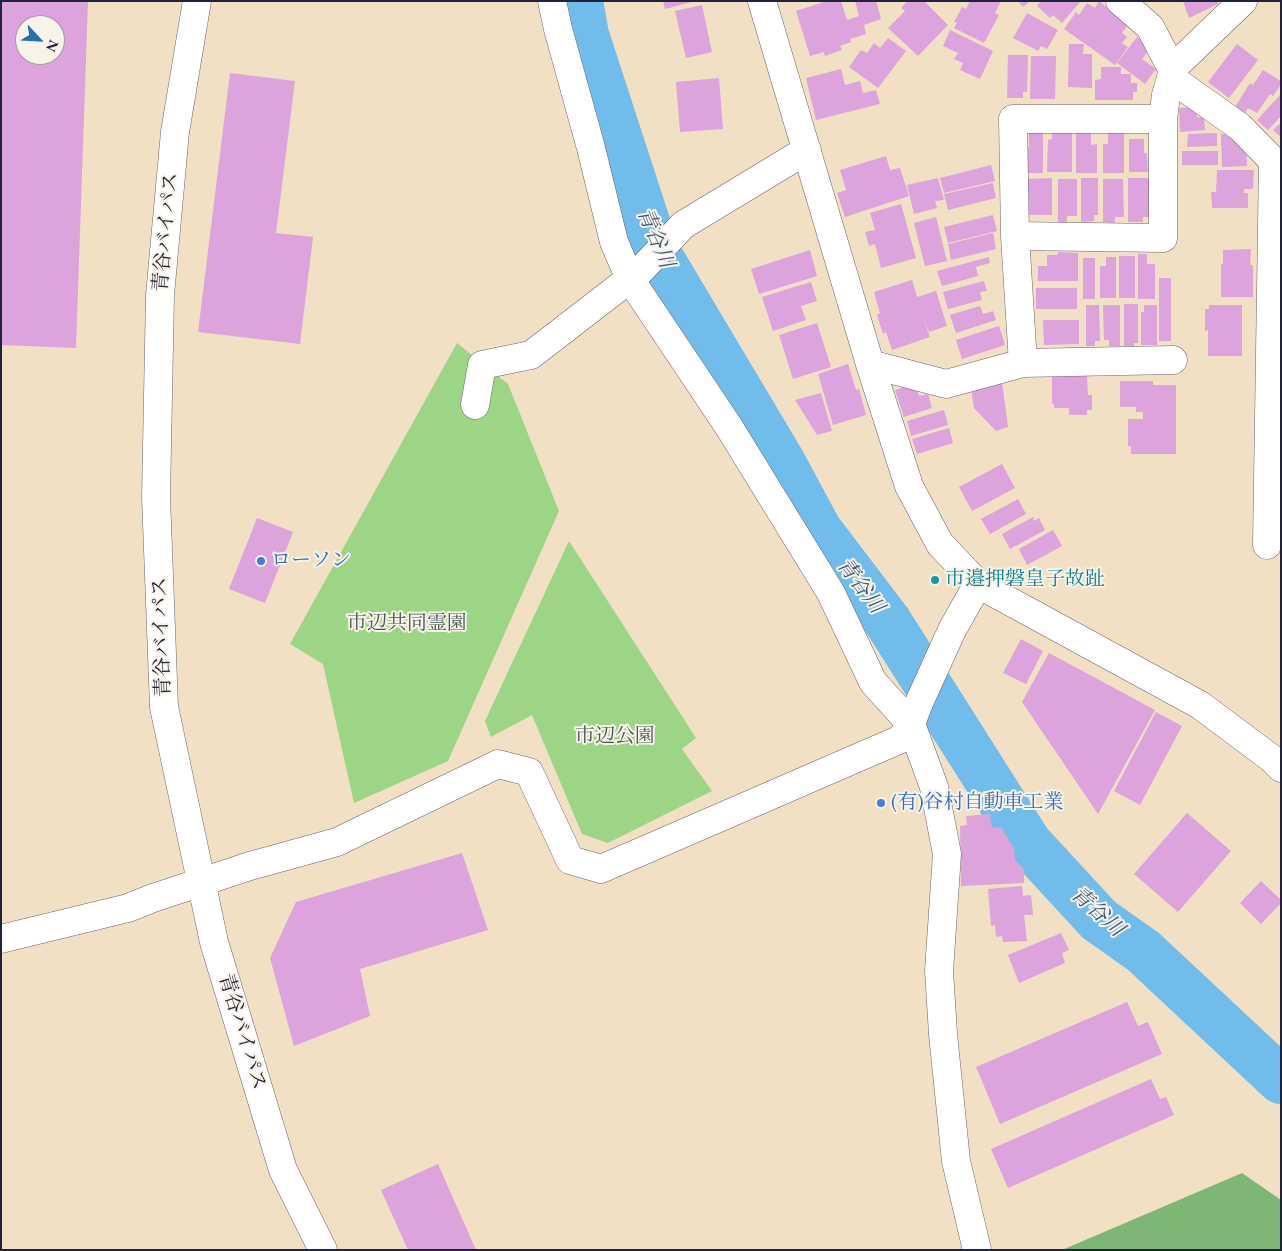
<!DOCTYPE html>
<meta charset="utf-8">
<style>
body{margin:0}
#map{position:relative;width:1282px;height:1251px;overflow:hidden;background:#f1e0c3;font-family:"EB Garamond",serif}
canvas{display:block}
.frame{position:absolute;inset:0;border:2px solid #22223b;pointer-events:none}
.north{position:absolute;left:15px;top:15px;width:50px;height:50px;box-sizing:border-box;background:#f7f3e8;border:1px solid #a29fa3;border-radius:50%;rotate:115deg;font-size:14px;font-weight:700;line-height:20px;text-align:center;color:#22223b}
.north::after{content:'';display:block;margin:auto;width:18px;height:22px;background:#1f6fb2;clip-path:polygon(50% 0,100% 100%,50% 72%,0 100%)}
</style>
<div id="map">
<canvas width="1282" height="1251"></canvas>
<div class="frame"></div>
<div class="north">N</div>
</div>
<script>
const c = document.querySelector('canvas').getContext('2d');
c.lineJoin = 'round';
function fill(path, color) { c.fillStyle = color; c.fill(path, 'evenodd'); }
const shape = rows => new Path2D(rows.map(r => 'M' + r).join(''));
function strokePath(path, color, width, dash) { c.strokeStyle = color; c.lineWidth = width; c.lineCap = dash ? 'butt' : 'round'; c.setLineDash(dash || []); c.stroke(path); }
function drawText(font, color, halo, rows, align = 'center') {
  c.font = font + ' "EB Garamond","Noto Serif JP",serif'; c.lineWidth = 4; c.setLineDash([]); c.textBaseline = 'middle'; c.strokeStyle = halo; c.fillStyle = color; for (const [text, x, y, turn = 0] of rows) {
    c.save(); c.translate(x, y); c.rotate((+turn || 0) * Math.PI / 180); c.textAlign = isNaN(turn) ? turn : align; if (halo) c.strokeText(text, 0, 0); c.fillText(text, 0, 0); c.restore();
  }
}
fill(shape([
 [457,343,508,384,559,511,448,761,354,803,323,664,290,644],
 [569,541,696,738,682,749,712,791,608,843,582,834,532,715,491,737,485,721]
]), '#9dd587');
fill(shape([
 [1242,1173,1281,1200,1281,1250,1062,1250]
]), '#7eb674');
strokePath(shape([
 [579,1,585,35,655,250,782,463,818,530,888,622,1028,843,1099,920,1143,951,1281,1080]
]), '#70bcea', 48);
fill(shape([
 [1,1,88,1,76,348,1,345],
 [25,25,55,25,55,55,25,55],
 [663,1,692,1,692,2,665,9],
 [827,1,841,1,847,20,859,16,855,1,876,1,881,19,864,25,866,34,850,39,851,42,840,46,842,50,825,56,824,52,810,56,796,11],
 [907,1,924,1,948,25,918,56,888,28,905,11,901,8],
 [970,1,1001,1,995,13,999,15,984,43,954,28,957,23,954,22,962,7,966,9],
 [1018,1,1030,1,1023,7],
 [1041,1,1081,1,1062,23,1053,15,1050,18,1037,6],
 [1099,1,1113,12,1132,19,1122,33,1127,37,1122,43,1128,47,1115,65,1064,29,1076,12,1079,15,1087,3,1095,8],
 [1183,1,1218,1,1218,4,1189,18],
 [702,5,712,52,686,58,675,11],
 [1027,13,1058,30,1047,49,1041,46,1038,51,1013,38],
 [950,30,993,51,980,79,960,70,963,63,954,59,958,53,943,46],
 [1137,37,1151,47,1142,59,1156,69,1145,84,1117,63],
 [888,38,906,51,878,88,849,67,861,50,867,53,874,43,880,48],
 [1069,44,1084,44,1083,54,1092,54,1092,88,1068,87],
 [1237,44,1258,60,1229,98,1208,82],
 [1008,55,1028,55,1027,92,1023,92,1023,98,1007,98],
 [1031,56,1056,56,1055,99,1030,99],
 [1101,67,1121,67,1121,74,1131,74,1131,83,1137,83,1137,92,1133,92,1133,100,1095,100,1095,80,1101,79],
 [841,69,845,85,860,81,863,93,876,90,880,104,816,120,806,78],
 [1263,70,1281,81,1281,84,1273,96,1270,94,1257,113,1248,108,1245,113,1235,107,1250,83,1253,85],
 [230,73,295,81,276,233,313,237,300,344,198,332],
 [719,78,723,129,680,132,676,82],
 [1281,94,1281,116,1268,130,1257,120],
 [1197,107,1197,117,1204,117,1205,130,1180,132,1179,108],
 [1279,124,1281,126,1281,137,1273,130],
 [1072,129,1072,172,1047,172,1048,140,1052,139,1052,132],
 [1108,131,1124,131,1124,173,1103,173,1103,144,1108,144],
 [1029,132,1043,132,1043,173,1024,173,1023,147,1029,147],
 [1076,132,1091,132,1091,145,1097,144,1097,173,1076,173],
 [1217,133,1217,146,1187,147,1188,134],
 [1221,134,1231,134,1231,140,1239,140,1246,145,1247,166,1222,167],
 [1129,139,1144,139,1144,153,1147,153,1148,172,1129,172],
 [1182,151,1218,151,1218,165,1182,165],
 [886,156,890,170,900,168,909,196,845,217,837,193,846,190,840,170],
 [991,165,995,181,944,193,940,178],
 [1217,170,1254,170,1253,189,1244,189,1244,193,1248,193,1248,208,1212,208,1211,192,1216,192],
 [938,178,944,200,935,201,937,208,914,214,907,185],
 [1052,178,1052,215,1029,215,1029,206,1025,206,1025,179],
 [1081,178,1098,178,1098,215,1094,215,1094,221,1081,222],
 [1128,178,1150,178,1150,217,1143,217,1143,222,1128,222],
 [1058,179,1077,179,1077,216,1067,216,1067,222,1058,222],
 [1103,179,1123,179,1124,217,1115,217,1115,223,1103,222],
 [993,183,996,198,948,210,944,194],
 [901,204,916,258,881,268,875,244,869,246,865,232,875,230,870,213],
 [993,215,997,231,948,243,944,227],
 [936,217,947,261,925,266,914,223],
 [993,233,996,249,951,260,948,244],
 [1251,249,1250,265,1253,265,1253,297,1221,297,1221,264,1223,264,1223,250],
 [810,250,817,276,759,294,751,269],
 [1058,252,1078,253,1078,281,1038,281,1038,266,1047,266,1047,255,1058,255],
 [1138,254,1147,254,1147,264,1155,264,1155,299,1138,299],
 [1119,256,1135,256,1135,298,1119,298],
 [989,257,990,263,976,267,978,276,942,286,937,271],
 [1106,257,1116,257,1116,298,1100,298,1100,266,1106,266],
 [1083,258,1095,258,1095,299,1083,299],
 [1159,278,1171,278,1171,341,1159,341],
 [912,280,917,297,936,291,947,326,929,332,922,314,930,337,892,350,886,332,883,334,877,315,880,313,874,292],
 [984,281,987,291,980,292,982,300,948,309,943,292],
 [811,282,817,301,801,306,806,320,773,331,762,297],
 [1036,288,1077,288,1077,309,1036,309],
 [1124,304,1138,304,1138,343,1134,343,1134,346,1124,346],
 [1086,305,1099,305,1100,341,1095,341,1095,346,1086,346],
 [1103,305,1120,305,1120,346,1109,346,1109,340,1104,340],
 [1144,305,1157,305,1157,345,1141,345,1141,312,1144,312],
 [1209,305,1242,305,1242,356,1208,356,1208,330,1205,331,1205,309,1209,309],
 [980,306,983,314,993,311,996,320,956,333,950,315],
 [1043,320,1079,320,1079,344,1044,345],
 [817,323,831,367,793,379,779,335],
 [999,326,1005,345,962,359,956,340],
 [848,364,856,390,859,389,866,415,833,425,818,374],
 [1087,375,1088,395,1092,395,1092,410,1087,410,1087,415,1069,415,1069,408,1054,408,1054,404,1052,404,1052,376],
 [1120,381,1153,381,1153,385,1176,385,1176,454,1131,454,1131,446,1128,446,1128,419,1143,419,1143,412,1136,412,1136,407,1120,407],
 [1002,382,1008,427,996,431,974,408,971,389],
 [915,384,919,396,928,394,932,408,904,417,895,390],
 [821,393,832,431,817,435,795,400],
 [944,410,948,425,911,436,907,421],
 [949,428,953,443,917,454,912,439],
 [1002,464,1015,488,972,511,959,487],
 [1018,499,1026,514,990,534,981,519],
 [1033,517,1034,521,1039,518,1045,530,1010,549,1002,534],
 [257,518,293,532,265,603,229,589],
 [1053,530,1062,546,1027,565,1019,549],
 [1021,639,1043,651,1026,684,1003,673],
 [1049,653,1155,710,1098,814,1022,702],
 [1156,712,1182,726,1140,805,1114,791],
 [1187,813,1231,851,1178,912,1134,874],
 [990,814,992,828,1001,827,1014,848,1015,860,1024,869,1024,883,961,886,960,826,967,825,966,816],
 [462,853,488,930,360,969,370,1016,294,1046,270,958,296,902],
 [1261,881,1281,900,1281,903,1261,924,1240,903],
 [1022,886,1023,896,1031,895,1033,915,1024,915,1027,941,1003,942,1002,936,996,937,995,925,991,926,988,889],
 [1061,933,1069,950,1062,953,1065,963,1019,983,1008,955],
 [1127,1002,1138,1026,1148,1022,1162,1054,1000,1124,976,1067],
 [1151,1079,1160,1099,1166,1097,1174,1115,1008,1188,991,1149],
 [438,1164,476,1250,408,1250,381,1190]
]), '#dca3dd');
const minor = shape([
 [552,1,558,29,591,148,614,242,630,279,729,427,831,593,873,682,911,724,934,787,947,854,939,971,943,1034,956,1161,977,1250],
 [762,1,870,364,909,486,940,544,978,584,1200,705,1271,758,1281,768],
 [1120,1,1150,27,1172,69,1171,78,1240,127,1281,169],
 [1172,69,1243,1],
 [1015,236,1013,119,1163,119],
 [1023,363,1173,360],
 [870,364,946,384,1023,363,1015,236,1163,238,1163,119,1166,95,1171,78],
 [475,405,482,365,531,355,641,270,683,225,807,150],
 [1267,545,1273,162],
 [1,939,128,908,153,898,250,866,337,842,498,764,529,772,570,860,601,869,901,739,911,724,918,705,952,630,978,584]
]);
const highway = shape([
 [197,1,175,132,160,295,156,497,164,707,214,942,283,1170,323,1250]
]);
strokePath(minor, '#6a646b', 29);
strokePath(highway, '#6a646b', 29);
strokePath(minor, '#fff', 28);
strokePath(highway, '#fff', 28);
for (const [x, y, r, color] of [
 [261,561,5,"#3f7fe0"],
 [935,580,5,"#0f9aa8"],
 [881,803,5,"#3f7fe0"]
]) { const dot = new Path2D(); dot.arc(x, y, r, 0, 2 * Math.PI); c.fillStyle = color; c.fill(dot); strokePath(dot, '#f7f3e8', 2); }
drawText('20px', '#22223b', '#f7f3e8', [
 ["青谷バイパス",166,232,-85],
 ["青谷バイパス",162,637,-92],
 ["青谷バイパス",242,1032,73]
]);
drawText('20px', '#366cbe', '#f7f3e8', [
 ["ローソン",271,561],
 ["(有)谷村自動車工業",891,803]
], 'left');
drawText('20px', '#0d838f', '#f7f3e8', [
 ["市邉押磐皇子故趾",945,580]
], 'left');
drawText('20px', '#475852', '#f7f3e8', [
 ["市辺共同霊園",407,624],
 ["市辺公園",615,737]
]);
drawText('italic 21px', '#3d5878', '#f7f3e8', [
 ["青谷川",655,238,67],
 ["青谷川",860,586,53],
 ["青谷川",1097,912,42]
]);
</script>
